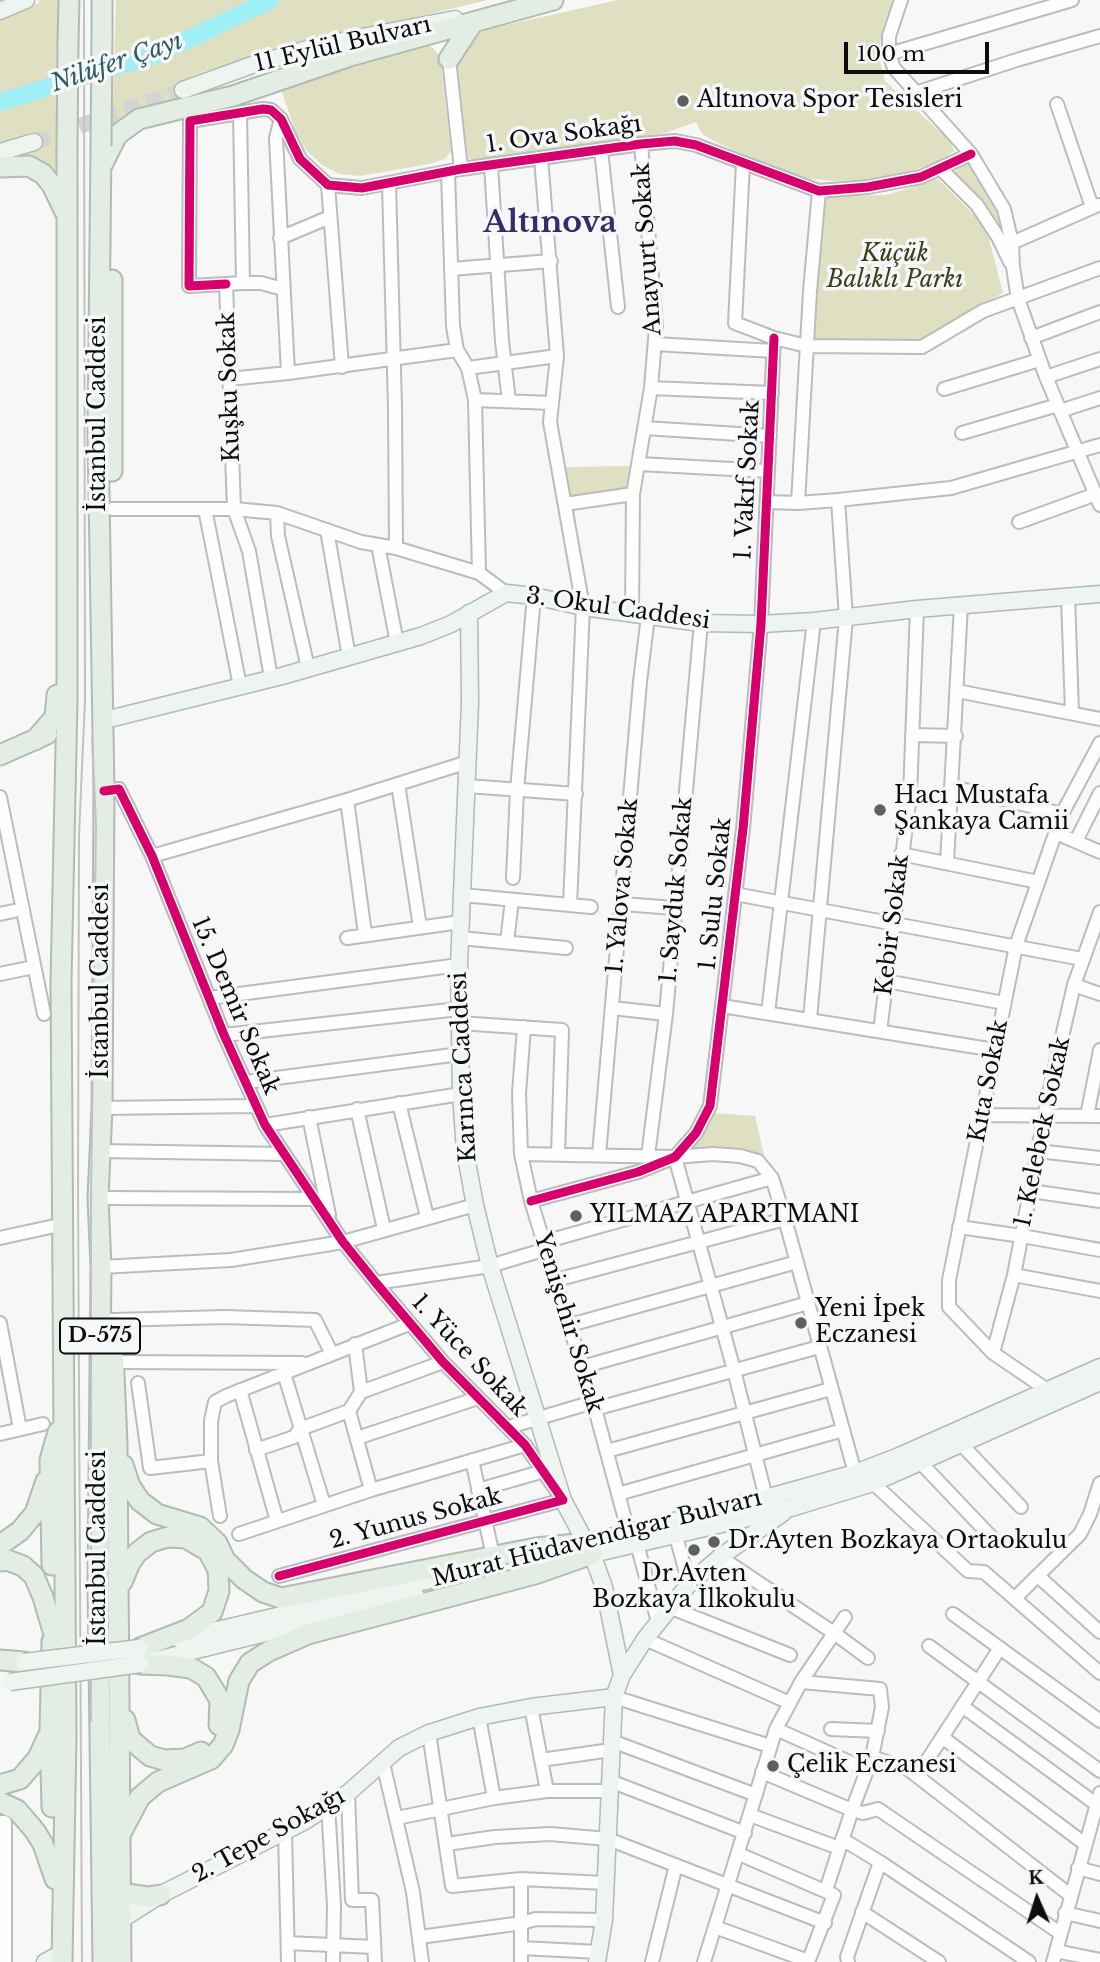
<!DOCTYPE html>
<meta charset="utf-8">
<style>
body{margin:0}
#map{position:relative;width:1100px;height:1962px;overflow:hidden;background:#f7f7f8;font-family:"Libre Baskerville",serif}
canvas{display:block}
.north{position:absolute;left:1002px;top:1864px;width:70px;height:70px;-webkit-text-stroke:5px #f6f7f9;paint-order:stroke;rotate:357deg;font-size:19px;font-weight:700;line-height:28px;text-align:center;color:#0c0d0d}
.north::after{content:'';display:block;margin:auto;width:24px;height:32px;background:#0c0d0d;clip-path:polygon(50% 0,100% 100%,50% 72%,0 100%)}
.scale{position:absolute;left:844px;top:42px;width:145px;height:32px;box-sizing:border-box;border:4px solid #0c0d0d;border-top:0;padding-left:9px;font-size:21px;line-height:24px;white-space:nowrap;color:#0c0d0d;-webkit-text-stroke:5px #f6f7f9;paint-order:stroke}
</style>
<div id="map">
<canvas width="1100" height="1962"></canvas>
<div class="north">K</div>
<div class="scale">100 m</div>
</div>
<script>
const c = document.querySelector('canvas').getContext('2d');
c.lineJoin = 'round';
function fill(path, color) { c.fillStyle = color; c.fill(path, 'evenodd'); }
const shape = rows => new Path2D(rows.map(r => 'M' + r).join(''));
function strokePath(path, color, width, dash) { c.strokeStyle = color; c.lineWidth = width; c.lineCap = dash ? 'butt' : 'round'; c.setLineDash(dash || []); c.stroke(path); }
function drawText(font, color, halo, rows, align = 'center') {
  c.font = font + ' "Libre Baskerville",serif'; c.lineWidth = 7; c.setLineDash([]); c.textBaseline = 'middle'; c.strokeStyle = halo; c.fillStyle = color; for (const [text, x, y, turn = 0] of rows) {
    c.save(); c.translate(x, y); c.rotate((+turn || 0) * Math.PI / 180); c.textAlign = isNaN(turn) ? turn : align; if (halo) c.strokeText(text, 0, 0); c.fillText(text, 0, 0); c.restore();
  }
}
fill(shape([
 [39,0,59,0,59,177,51,170,19,158,23,153,37,149,33,133,0,142,0,17,39,3],
 [116,0,488,0,298,45,206,71,179,82,186,101,135,114,112,126],
 [618,0,894,0,884,25,878,53,885,81,950,141,954,151,941,161,909,172,873,179,833,181,803,178,765,164,718,143,702,134,696,122,665,133,476,160,468,158,454,67,467,39,488,29],
 [426,43,434,49,440,57,451,151,445,159,429,164,360,176,339,174,322,165,306,150,296,133,281,89,389,50],
 [968,162,994,204,1006,237,1003,238,953,173],
 [938,179,986,227,1003,293,935,330,919,343,814,344,824,196,886,195],
 [629,466,627,488,623,491,571,498,565,467],
 [714,1113,755,1116,765,1159,693,1149,690,1146]
]), '#dfe0c2');
strokePath(shape([
 [0,102,160,53,270,0]
]), '#a0eff7', 18);
strokePath(shape([
 [34,142,183,90]
]), '#d4d4d5', 16, [16, 8]);
const minor = shape([
 [901,0,889,36,889,54,894,68,971,154,1004,209,1012,243,1013,267,1018,299,1046,377,1100,505],
 [889,54,1072,0],
 [449,59,461,169],
 [915,93,1020,59,1100,36],
 [1057,104,1092,207],
 [240,113,243,283,226,284,234,509,249,551,271,678],
 [601,150,618,307],
 [743,163,735,323,774,338,807,346,922,347,983,311,1100,268],
 [491,165,502,341,509,401],
 [940,168,977,205,998,237,1010,262],
 [448,172,453,326,457,350,468,368,475,400,479,573],
 [389,184,395,407,396,548],
 [328,185,342,367],
 [280,238,330,217],
 [1012,243,1098,205],
 [451,269,551,261],
 [243,283,261,283,283,289],
 [226,284,189,286,190,121,263,109,271,110,281,119,300,159,328,185,362,188,461,169,641,144,675,141,696,145,819,191,868,187,921,177,971,154],
 [1031,338,1100,312],
 [655,344,773,351],
 [557,356,550,422,583,607,570,905],
 [468,368,557,356,541,158],
 [288,373,457,350],
 [1046,377,1100,359],
 [229,379,288,373,276,138,281,119],
 [651,388,772,393],
 [944,389,1039,360],
 [475,400,552,403],
 [1060,411,1100,398],
 [644,428,770,436],
 [962,433,1058,405],
 [639,464,768,471],
 [767,502,798,503,838,500,951,488,1100,445],
 [798,503,810,291,819,191],
 [565,504,633,494,651,388,656,327,641,144],
 [112,509,234,509,277,513,361,542,396,548,479,573,506,593],
 [205,509,240,686],
 [277,513,278,536,308,668],
 [1019,522,1096,494],
 [327,530,349,657],
 [378,545,397,643],
 [1068,597,1072,712],
 [632,614,633,494],
 [957,691,1100,719],
 [912,735,956,736],
 [398,784,420,927],
 [467,786,576,794],
 [953,787,1062,814],
 [104,791,119,789,152,856,224,1035,265,1125,343,1242,376,1283,443,1362,525,1445,563,1500,279,1576],
 [0,797,44,1014],
 [347,800,365,934],
 [1056,833,1100,852],
 [1076,841,1100,793],
 [901,854,1038,882],
 [152,856,347,800,468,762],
 [947,863,961,605],
 [513,878,517,790,534,596],
 [735,894,1082,959],
 [462,895,591,907],
 [622,904,675,908],
 [0,914,23,909],
 [347,938,460,922],
 [460,938,566,948],
 [507,942,512,900],
 [0,974,34,967],
 [886,981,1004,1003],
 [1074,985,1100,994],
 [209,998,459,965],
 [722,1006,995,1050],
 [612,1008,666,1014],
 [768,1013,814,621],
 [810,1019,846,618,838,500],
 [459,1023,562,1030,558,1154],
 [524,1027,519,1093,521,1154,531,1201,595,1409,629,1534],
 [880,1031,910,795,917,609],
 [224,1035,459,1009],
 [246,1082,460,1054],
 [399,1103,427,1217],
 [102,1108,255,1106],
 [357,1109,384,1229],
 [982,1115,1100,1116],
 [1087,1116,1100,1050],
 [309,1117,329,1215],
 [265,1125,461,1094],
 [100,1151,284,1154],
 [1038,1151,1100,1158],
 [521,1154,675,1157,713,1154,740,1156,758,1161,772,1178,785,1219,855,1473,873,1483,968,1571,984,1572,1100,1673],
 [599,1155,640,682,648,616],
 [648,1156,666,1014,701,623],
 [675,1157,734,1370,766,1498],
 [1031,1191,1100,1201],
 [98,1198,315,1199],
 [531,1201,638,1172,675,1157,696,1133,710,1106,743,829,761,624,774,338],
 [959,1227,1022,1236,1100,1250],
 [0,1238,64,1224],
 [544,1242,772,1178],
 [101,1267,231,1260,343,1242,475,1205],
 [1014,1275,1100,1291],
 [556,1280,785,1219],
 [376,1283,490,1266,546,1249],
 [112,1320,225,1317,315,1320,332,1354],
 [0,1323,20,1429],
 [570,1325,797,1262],
 [355,1344,361,1392],
 [993,1353,1014,1275,1049,1093,1074,985,1100,912],
 [114,1362,302,1363],
 [582,1367,808,1303],
 [284,1373,324,1505],
 [138,1383,150,1468,211,1461],
 [1046,1389,993,1353,949,1307,949,1280,1016,946,1062,814,1100,743],
 [240,1390,277,1521],
 [595,1409,819,1347],
 [349,1411,371,1490],
 [509,1427,593,1402],
 [0,1434,43,1424],
 [357,1438,478,1398],
 [961,1444,1021,1507],
 [256,1450,294,1437,300,1429,349,1411,361,1392,443,1362],
 [607,1451,831,1389],
 [472,1460,493,1556],
 [920,1462,996,1542],
 [478,1490,544,1471],
 [618,1494,843,1430],
 [220,1516,211,1461,211,1421,215,1402,226,1396,409,1324],
 [239,1534,371,1490,525,1445],
 [676,1536,689,1584],
 [637,1544,658,1622],
 [720,1557,834,1633,868,1658],
 [1038,1576,1100,1632],
 [1015,1598,1080,1534,1090,1514,1100,1483],
 [669,1607,790,1655],
 [953,1614,1100,1721],
 [645,1639,790,1703],
 [929,1646,1100,1771],
 [801,1682,880,1689,882,1707,872,1757,852,1810,826,1890],
 [614,1697,770,1746],
 [962,1706,1096,1804],
 [531,1707,547,1791],
 [479,1717,494,1798],
 [776,1729,867,1770],
 [831,1729,878,1731],
 [429,1733,452,1886,521,1879,606,1883],
 [942,1737,1085,1844],
 [612,1741,756,1795],
 [872,1757,908,1769,1070,1895],
 [541,1760,611,1750],
 [383,1763,413,1892,422,1962],
 [762,1772,852,1810,863,1813,878,1809,1060,1933],
 [917,1776,1000,1648],
 [610,1781,745,1833],
 [348,1793,352,1900,372,1900,375,1962],
 [328,1805,334,1906,333,1962],
 [750,1815,839,1848],
 [397,1818,494,1798,547,1791,610,1791],
 [0,1822,5,1822,5,1962],
 [285,1831,288,1962],
 [842,1839,880,1862,1029,1962],
 [447,1844,495,1837,550,1834,608,1839,825,1923],
 [739,1854,834,1895,808,1962],
 [1078,1868,1100,1874],
 [862,1912,939,1962],
 [1065,1913,1100,1921],
 [715,1927,808,1961],
 [420,1937,522,1923,536,1919,604,1920],
 [288,1943,374,1947],
 [521,1948,599,1952],
 [1056,1951,1100,1960],
 [521,1962,521,1879],
 [652,1962,676,1865],
 [704,1962,776,1729,801,1682,845,1617],
 [848,1962,847,1957,880,1862],
 [1053,1962,1100,1793]
]);
const major = shape([
 [0,11,26,0],
 [183,90,252,65,321,45,455,19],
 [0,152,34,142],
 [469,613,470,703,459,965,461,1094,465,1151,475,1205,490,1266,563,1500,586,1543],
 [113,718,282,676,421,636,451,624,506,593,534,596,583,607,701,623,761,624,814,621,917,609,1100,594],
 [574,1546,766,1498,855,1473,899,1456,1100,1367],
 [592,1554,604,1587,622,1675],
 [580,1557,791,1508,873,1483,1100,1382],
 [179,1639,494,1565],
 [152,1661,416,1596],
 [121,1920,160,1895,305,1821,348,1793,399,1748,429,1733,479,1717,531,1707,614,1697],
 [45,1962,62,1953],
 [597,1962,604,1920,614,1697,622,1675,645,1639,689,1584,720,1557,783,1513]
]);
const highway = shape([
 [102,35,102,0],
 [68,43,69,0],
 [449,59,472,24],
 [101,146,98,435,104,791,102,1108,98,1198,101,1267,98,1583,103,1962],
 [102,165,117,135,139,119,233,96,350,56,553,0],
 [0,167,29,166,43,174,52,185,65,212],
 [112,471,112,280],
 [35,740,55,717,57,695],
 [0,755,47,734],
 [112,1326,117,1444,121,1962],
 [123,1465,130,1486,140,1501,157,1514,200,1527,217,1543,225,1560,244,1579,263,1592,281,1598,536,1548,586,1543],
 [0,1545,20,1531,35,1513,46,1481],
 [0,1561,7,1560,23,1566,34,1576,43,1597,53,1631],
 [52,1565,50,1460,58,1432],
 [122,1582,130,1563,137,1553,151,1542,168,1537,186,1538,208,1551,218,1570,219,1591,212,1612,189,1629,140,1648],
 [0,1660,24,1662],
 [140,1664,168,1665,191,1668,206,1677,220,1700,219,1725],
 [125,1720,130,1739,150,1756,164,1760,185,1759,201,1752],
 [0,1785,20,1779,38,1758,48,1736],
 [0,1802,17,1810,35,1831,43,1844,55,1879],
 [52,1807,50,1731,52,1641],
 [122,1831,140,1797,158,1782,211,1759,223,1745,229,1730,239,1681,250,1663,269,1651,308,1634,535,1574,592,1554],
 [120,1893,148,1897,160,1895],
 [62,1962,66,1736,61,982,67,700,67,152]
]);
strokePath(minor, '#bcbcbd', 16);
strokePath(major, '#b0bbb2', 19);
strokePath(highway, '#b0bbb2', 23);
strokePath(minor, '#fefefe', 12);
strokePath(major, '#eef4ef', 16);
strokePath(highway, '#e3ede4', 19);
strokePath(shape([
 [91,1721,91,1197,96,825,92,737],
 [82,1962,78,1190,79,835,85,700,84,0]
]), '#c1c2c2', 2);
const majorBridge = shape([
 [24,1662,140,1648],
 [10,1682,140,1664]
]);
const highwayBridge = shape([
 [101,146,102,35],
 [67,152,68,43]
]);
strokePath(majorBridge, '#b0bbb2', 19, []);
strokePath(highwayBridge, '#b0bbb2', 23, []);
strokePath(majorBridge, '#eef4ef', 16);
strokePath(highwayBridge, '#e3ede4', 19);
strokePath(shape([
 [226,284,189,286,190,121,263,109,271,110,281,119,300,159,328,185,362,188,461,169,641,144,675,141,696,145,819,191,868,187,921,177,971,154],
 [104,791,119,789,152,856,224,1035,265,1125,343,1242,376,1283,443,1362,525,1445,563,1500,279,1576],
 [531,1201,638,1172,675,1157,696,1133,710,1106,743,829,761,624,774,338]
]), '#d6006c', 9);
for (const [x, y, r, color] of [
 [683,101,7,"#5e5f5f"],
 [880,810,7,"#5e5f5f"],
 [576,1216,7,"#5e5f5f"],
 [801,1323,7,"#5e5f5f"],
 [714,1542,7,"#5e5f5f"],
 [694,1550,7,"#5e5f5f"],
 [773,1766,7,"#5e5f5f"]
]) { const dot = new Path2D(); dot.arc(x, y, r, 0, 2 * Math.PI); c.fillStyle = color; c.fill(dot); strokePath(dot, '#f6f7f9', 2.5); }
for (const [x, y, w] of [
 [100,1336,80]
]) { const box = new Path2D(); box.roundRect(x - w / 2, y - 17.5, w, 35, 5); c.fillStyle = '#f6f7f9'; c.fill(box); strokePath(box, '#0c0d0d', 2); }
drawText('bold 21px', '#0c0d0d', null, [
 ["D-575",100,1336]
]);
drawText('23px', '#0c0d0d', '#f6f7f9', [
 ["11 Eylül Bulvarı",343,45,-13],
 ["1. Ova Sokağı",564,135,-8],
 ["Anayurt Sokak",648,249,-94],
 ["Kuşku Sokak",230,387,-92],
 ["İstanbul Caddesi",99,414,-90],
 ["1. Vakıf Sokak",748,480,-87],
 ["3. Okul Caddesi",618,609,8],
 ["1. Yalova Sokak",623,886,-85],
 ["1. Sayduk Sokak",677,890,-85],
 ["1. Sulu Sokak",716,894,-84],
 ["Kebir Sokak",893,925,-83],
 ["İstanbul Caddesi",102,981,-90],
 ["15. Demir Sokak",235,1006,67],
 ["Karınca Caddesi",464,1067,-93],
 ["Kıta Sokak",989,1081,-79],
 ["1. Kelebek Sokak",1043,1132,-78],
 ["Yenişehir Sokak",568,1323,73],
 ["1. Yüce Sokak",469,1356,47],
 ["2. Yunus Sokak",416,1519,-15],
 ["Murat Hüdavendigar Bulvarı",597,1539,-14],
 ["İstanbul Caddesi",99,1548,-90],
 ["2. Tepe Sokağı",269,1836,-29]
]);
drawText('23px', '#0c0d0d', '#f6f7f9', [
 ["Altınova Spor Tesisleri",697,101],
 ["Hacı Mustafa",894,797],
 ["Şankaya Camii",894,823],
 ["YILMAZ APARTMANI",590,1216],
 ["Yeni İpek",815,1310],
 ["Eczanesi",815,1336],
 ["Dr.Ayten Bozkaya Ortaokulu",728,1542],
 ["Dr.Ayten",694,1575,"center"],
 ["Bozkaya İlkokulu",694,1601,"center"],
 ["Çelik Eczanesi",787,1766]
], 'left');
drawText('italic 23px', '#3d3e1b', '#f6f7f9', [
 ["Küçük",895,255],
 ["Balıklı Parkı",895,281]
]);
drawText('italic 24px', '#2c5d61', '#f6f7f9', [
 ["Nilüfer Çayı",117,63,-19]
]);
drawText('bold 30px', '#342d69', '#f6f7f9', [
 ["Altınova",550,224]
]);
</script>
